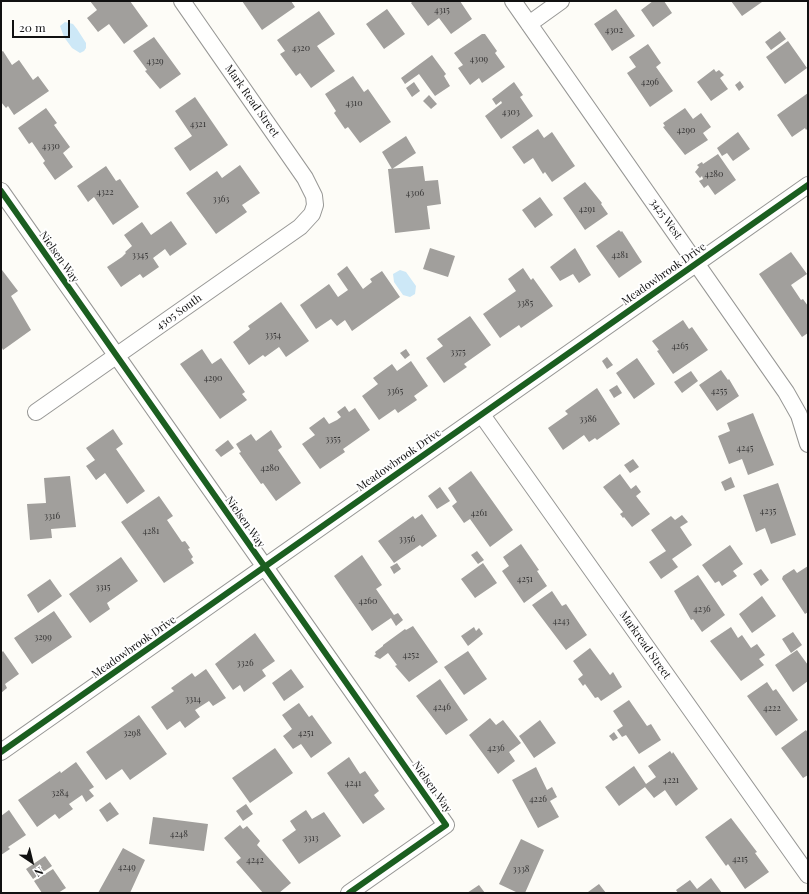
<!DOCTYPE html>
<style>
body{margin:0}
#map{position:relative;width:809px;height:894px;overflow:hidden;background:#fdfcf7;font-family:"Playfair Display",serif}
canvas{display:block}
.frame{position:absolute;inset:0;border:2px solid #111;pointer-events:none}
.north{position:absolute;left:12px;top:842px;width:40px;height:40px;-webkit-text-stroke:3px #fff;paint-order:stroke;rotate:145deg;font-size:11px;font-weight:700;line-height:16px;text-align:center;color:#111}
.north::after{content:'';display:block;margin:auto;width:14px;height:18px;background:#111;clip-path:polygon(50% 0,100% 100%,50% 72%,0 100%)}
.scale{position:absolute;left:12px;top:20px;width:58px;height:18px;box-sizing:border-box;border:2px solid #111;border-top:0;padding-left:5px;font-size:12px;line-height:14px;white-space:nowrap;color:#111;-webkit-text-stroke:3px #fff;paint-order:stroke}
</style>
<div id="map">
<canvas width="809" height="894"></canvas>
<div class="frame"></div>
<div class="north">N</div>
<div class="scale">20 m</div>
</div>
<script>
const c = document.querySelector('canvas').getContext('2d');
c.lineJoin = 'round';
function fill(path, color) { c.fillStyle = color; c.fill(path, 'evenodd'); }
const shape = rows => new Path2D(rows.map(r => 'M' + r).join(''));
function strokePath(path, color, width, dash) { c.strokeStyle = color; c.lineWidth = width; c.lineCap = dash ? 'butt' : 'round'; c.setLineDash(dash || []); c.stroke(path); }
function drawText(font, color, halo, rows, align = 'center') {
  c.font = font + ' "Playfair Display",serif'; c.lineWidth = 4; c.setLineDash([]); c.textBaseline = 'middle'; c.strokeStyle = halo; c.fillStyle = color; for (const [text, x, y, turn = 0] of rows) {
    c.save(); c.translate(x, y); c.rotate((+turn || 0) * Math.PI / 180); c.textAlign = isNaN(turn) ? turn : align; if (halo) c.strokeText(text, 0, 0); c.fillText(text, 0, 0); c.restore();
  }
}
fill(shape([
 [65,22,73,24,77,29,86,43,86,48,84,51,80,53,72,48,64,37,60,26],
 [400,270,406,272,416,286,415,294,410,297,403,295,394,282,393,274]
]), '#cde8f7');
fill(shape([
 [90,1,130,1,148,26,124,44,109,24,98,32,87,18,97,10],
 [242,1,291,1,295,7,262,30],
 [413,1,460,1,472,19,451,34,439,18,428,26,411,3],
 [653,1,664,1,672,13,653,27,641,10],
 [731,1,761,1,762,2,742,16],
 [387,9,405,34,384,49,366,24],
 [616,9,635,36,612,51,594,24],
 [319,11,335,34,317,46,335,71,311,88,300,73,296,76,280,54,285,51,277,40],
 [780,31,786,39,771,50,765,42],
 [482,34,485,34,497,51,495,53,505,67,482,83,479,78,470,85,458,68,463,65,454,53],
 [154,37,181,74,160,89,145,71,147,70,133,51],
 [788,41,807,68,785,84,766,57],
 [648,44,661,63,656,67,673,91,650,107,627,73,636,67,629,57],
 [3,51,12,65,19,60,33,80,38,76,49,91,14,115,8,106,6,108,1,102,1,52],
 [432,55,446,74,444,76,450,86,435,96,419,74,405,84,401,78],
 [714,69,716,72,719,70,724,75,720,78,728,89,711,101,697,82],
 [353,76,364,92,368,89,391,122,360,143,348,127,345,129,334,113,336,111,325,94],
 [740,81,744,87,739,91,735,85],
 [414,82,420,91,412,97,406,88],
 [514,82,523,95,520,97,533,116,501,139,485,116,502,103,501,101,496,105,492,99],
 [808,93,808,128,806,130,805,128,792,137,777,115],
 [429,95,437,104,431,109,423,101],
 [195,97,228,145,190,171,174,148,192,136,175,111],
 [46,108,57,123,54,125,70,147,63,153,73,167,55,180,43,163,45,161,32,142,29,144,18,128],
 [685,108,693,119,701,113,711,127,703,133,708,140,685,155,663,127,665,126,663,123],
 [538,129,544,138,552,132,575,166,552,182,545,172,543,174,533,158,524,164,512,147],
 [738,132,750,149,733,161,727,153,722,156,717,148],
 [406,136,416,153,392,169,382,152],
 [718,154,736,180,715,195,708,185,704,188,699,181,703,179,702,176,700,178,695,172,699,167,697,165,702,162,703,164],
 [240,165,260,193,242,205,247,212,216,234,186,193,217,171,222,178],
 [106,166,116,181,120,179,139,207,113,225,94,197,88,202,77,186],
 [423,166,425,181,438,180,441,204,427,206,430,229,395,233,388,169],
 [585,182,602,203,601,204,608,214,585,230,563,198],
 [540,197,553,215,535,228,522,210],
 [171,221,187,244,170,256,165,249,153,258,159,267,143,278,140,274,121,287,107,267,122,257,126,253,125,252,132,246,124,235,142,222,151,235],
 [619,230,621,232,622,231,642,262,619,278,596,246],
 [430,248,455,256,448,277,423,269],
 [575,248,591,275,579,283,573,274,560,281,550,267],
 [791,252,807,274,791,285,801,300,803,299,808,306,808,333,802,337,759,274],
 [347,266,363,289,372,282,370,279,382,271,400,297,352,331,345,320,337,326,331,319,316,329,300,305,329,284,338,297,348,290,337,274],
 [523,268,531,280,533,278,553,306,521,328,519,325,500,338,483,314,516,291,508,279],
 [2,270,18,291,11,296,31,330,3,350,1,346],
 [281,302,309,341,286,357,279,347,265,357,263,355,249,365,233,342,250,329,248,326],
 [470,316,491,345,464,364,467,367,444,383,426,358,443,346,437,339],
 [683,320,689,329,692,327,708,350,673,374,657,351,659,350,652,341],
 [202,349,212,364,221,358,245,392,242,394,247,400,220,419,180,364],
 [406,349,410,355,405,359,400,353],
 [607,357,613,365,607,369,602,361],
 [637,358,655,384,634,399,616,373],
 [411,361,428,386,414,396,417,400,398,413,395,409,379,420,362,396,378,384,373,378,392,364,397,371],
 [721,370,728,380,729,379,739,396,717,411,699,385],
 [691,371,698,381,682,393,674,382],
 [617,385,622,393,614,398,609,390],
 [597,388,620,424,597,440,595,438,589,442,584,435,563,450,548,428,568,414,565,411],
 [345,406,349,412,355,408,370,430,343,449,345,452,320,469,302,444,315,435,309,428,324,417,329,424,337,420,341,417,337,412],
 [753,413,774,465,748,475,742,459,729,464,718,436,730,431,727,423],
 [113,429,123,444,116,449,145,491,127,504,105,473,96,480,86,466,95,460,86,448],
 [271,430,282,447,278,450,301,483,276,501,263,483,261,484,239,453,241,452,236,444,251,434,256,441],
 [228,440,234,448,221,457,215,450],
 [633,459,639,467,630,473,624,465],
 [471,471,513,530,490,547,470,519,464,523,452,506,457,502,448,488],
 [620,474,631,489,636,485,641,492,636,496,650,514,632,527,624,517,623,518,620,514,623,512,603,487],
 [70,476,76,527,51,529,52,538,30,540,27,504,46,503,44,478],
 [731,477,735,487,725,491,721,482],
 [778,483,796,535,771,544,765,528,756,532,743,495],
 [440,487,450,501,437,509,428,496],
 [159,496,173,516,167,520,182,542,185,541,190,548,188,549,193,557,191,559,194,563,164,583,121,522],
 [422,514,437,536,422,547,420,545,394,563,378,541,413,516,415,519],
 [682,515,688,522,680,527,692,545,672,559,678,567,661,579,649,562,666,551,651,530,671,516,675,520],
 [521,544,539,570,537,571,547,586,524,603,502,571,509,566,503,557],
 [730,545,743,564,733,571,737,576,722,586,719,581,715,583,702,565],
 [477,551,484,560,478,564,471,555],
 [362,555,382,585,376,589,394,615,398,613,403,620,396,626,391,618,372,631,334,576],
 [121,557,138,581,107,603,110,609,90,623,69,594],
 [397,563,401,569,394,574,390,567],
 [483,563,497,583,475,598,461,579],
 [808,566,808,612,805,614,782,579,783,576,794,569,797,573],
 [761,569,769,580,761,586,753,574],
 [698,575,725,615,702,632,693,619,691,620,674,591],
 [50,579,62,596,38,613,27,595],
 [552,591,562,606,566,604,587,635,566,650,532,605],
 [762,596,776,616,752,633,739,614],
 [54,611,72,637,32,664,14,638],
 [413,626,438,662,409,682,395,666,397,665,388,653,380,659,374,656,376,654,375,652,383,646,383,645,405,629,406,630],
 [474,627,476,631,479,628,483,634,468,646,461,636],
 [731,627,738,638,742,635,751,648,757,644,765,655,759,659,764,665,741,681,710,641],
 [793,632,802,645,791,653,782,639],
 [255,633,275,661,262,670,266,676,244,692,240,685,233,690,215,664],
 [590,648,610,675,613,672,622,687,601,701,598,697,595,698,585,684,583,686,578,679,583,675,573,661],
 [797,650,808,665,808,681,793,692,775,665],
 [3,651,19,674,5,684,7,688,1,693,1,653],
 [468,651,487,679,464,695,444,667],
 [206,669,226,698,213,706,209,701,195,710,200,717,185,728,180,721,167,730,151,707,174,691,171,688,192,673,195,677],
 [291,669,304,687,284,701,272,683],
 [440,679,468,720,446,735,416,696],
 [767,682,773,691,776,689,798,720,776,736,747,696],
 [629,700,647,726,651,724,661,740,639,754,626,735,622,737,617,730,623,726,613,711],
 [299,703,309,717,312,715,332,743,311,758,301,744,293,749,283,736,292,729,282,715],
 [139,715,167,754,130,780,122,769,106,780,86,752],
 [490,718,496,725,503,720,521,743,509,752,515,761,498,774,469,735],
 [540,720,556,743,534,758,519,736],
 [806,730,808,733,808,775,803,778,781,748],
 [614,732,618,738,613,741,609,736],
 [275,748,293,773,250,803,232,778],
 [670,751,672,754,673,752,698,789,676,806,665,790,654,798,645,787,619,806,605,787,634,766,646,784,656,777,648,766],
 [349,757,360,774,365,771,379,791,374,795,385,809,363,824,327,773],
 [76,762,94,787,89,790,94,796,86,802,82,795,69,804,73,809,59,819,55,814,37,827,18,800,60,771,61,773],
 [536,767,547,790,552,787,557,797,550,801,559,817,538,828,512,780],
 [110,802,119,814,107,822,99,810],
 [246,804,253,814,243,821,236,811],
 [9,810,26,835,8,847,10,849,1,855,1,816],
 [306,810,312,819,324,812,341,836,299,864,282,840,296,830,290,821],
 [153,817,208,824,204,851,149,844],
 [731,818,757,852,755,853,769,872,745,889,728,864,726,866,705,837],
 [240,825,243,829,247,826,260,841,257,845,291,883,279,893,263,893,236,862,241,858,224,838],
 [521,839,544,850,525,893,518,893,499,884],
 [123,848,145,860,130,893,98,893],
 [45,856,52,866,33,879,26,869],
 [53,869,66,888,58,893,42,893,34,881],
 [711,878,722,893,678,893,676,890,690,880,697,889],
 [599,884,606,893,589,893,588,892],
 [479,885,485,893,467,893]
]), '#a19f9c');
const street = shape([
 [513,1,786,392,799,415,808,444],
 [529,24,561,1],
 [1,191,446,825,349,893],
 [36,412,300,227,312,214,315,205,314,196,305,178,182,1],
 [482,415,808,875],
 [1,752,808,185]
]);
strokePath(street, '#979795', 18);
strokePath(street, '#fffffe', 16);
strokePath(shape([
 [1,191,446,825,349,893],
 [1,752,808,185]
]), '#1b5e20', 6);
drawText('9px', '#353434', null, [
 ["4315",442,10],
 ["4302",614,30],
 ["4320",301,48],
 ["4309",479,59],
 ["4329",155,61],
 ["4296",650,82],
 ["4310",354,103],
 ["4303",511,112],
 ["4321",198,124],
 ["4290",686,130],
 ["4330",51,146],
 ["4280",714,174],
 ["4322",105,192],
 ["4306",415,193],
 ["3363",221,199],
 ["4291",587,209],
 ["3345",140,255],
 ["4281",620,255],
 ["3385",525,303],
 ["3354",273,335],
 ["4265",680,346],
 ["3375",458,352],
 ["4290",213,378],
 ["3365",395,391],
 ["4255",719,391],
 ["3386",588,419],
 ["3355",333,439],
 ["4245",745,448],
 ["4280",270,468],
 ["4235",768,511],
 ["4261",479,513],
 ["3316",52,516],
 ["4281",151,531],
 ["3356",407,539],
 ["4251",525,579],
 ["3315",103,587],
 ["4260",368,601],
 ["4236",702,609],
 ["4243",561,621],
 ["3299",43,637],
 ["4252",411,655],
 ["3326",245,663],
 ["3314",193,699],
 ["4246",442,707],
 ["4222",772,708],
 ["3298",132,733],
 ["4251",306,733],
 ["4236",496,748],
 ["4221",671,780],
 ["4241",353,783],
 ["3284",60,793],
 ["4226",538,799],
 ["4248",179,834],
 ["3313",311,838],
 ["4215",740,859],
 ["4242",255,860],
 ["4249",127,867],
 ["3338",521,869]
]);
drawText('11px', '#111', '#fff', [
 ["Mark Read Street",252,101,55],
 ["3425 West",666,219,55],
 ["Nielsen Way",59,257,55],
 ["Meadowbrook Drive",664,274,-35],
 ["4305 South",179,312,-35],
 ["Meadowbrook Drive",399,460,-35],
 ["Nielsen Way",245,522,55],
 ["Markread Street",645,645,55],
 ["Meadowbrook Drive",134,647,-35],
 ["Nielsen Way",432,787,55]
]);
</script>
